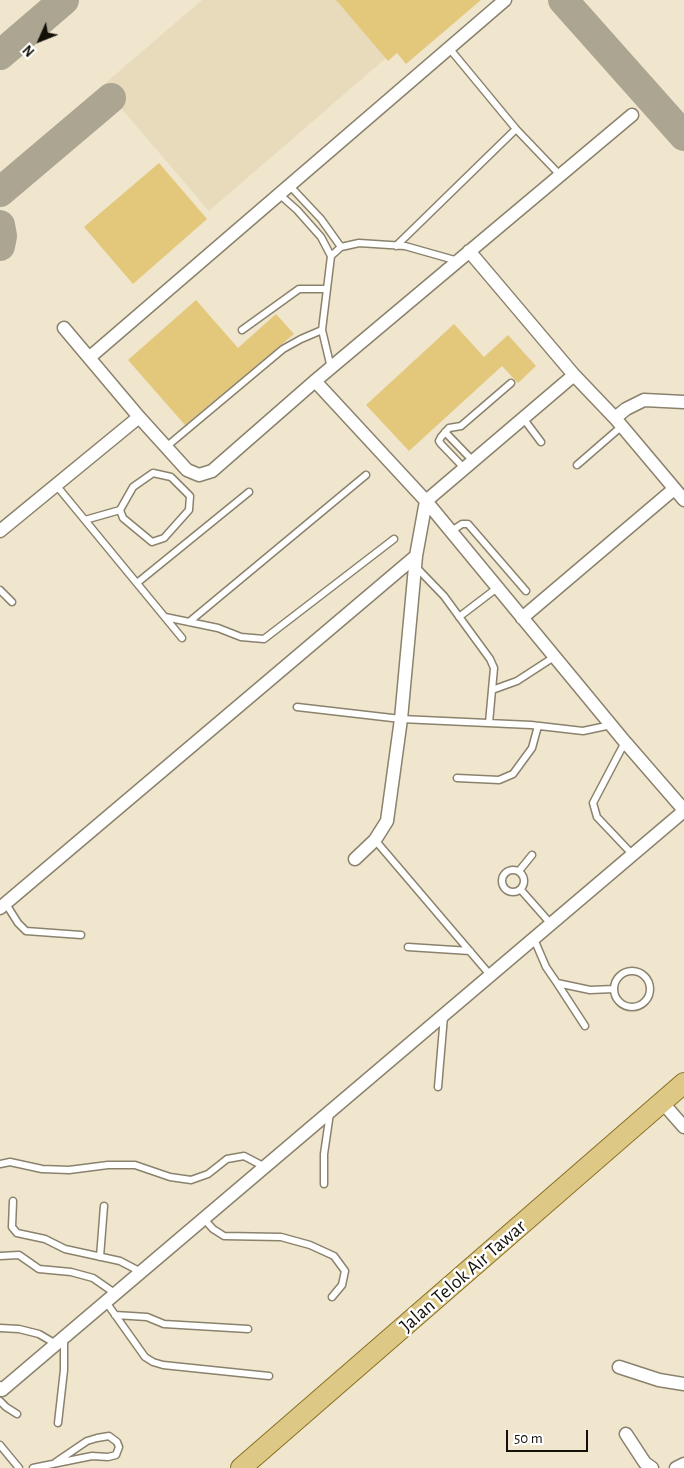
<!DOCTYPE html>
<style>
body{margin:0}
#map{position:relative;width:684px;height:1468px;overflow:hidden;background:#efe6cd;font-family:"Alegreya Sans",sans-serif}
canvas{display:block}
.north{position:absolute;left:15px;top:15px;width:50px;height:50px;-webkit-text-stroke:4px #fff;paint-order:stroke;rotate:226deg;font-size:14px;font-weight:700;line-height:20px;text-align:center;color:#131007}
.north::after{content:'';display:block;margin:auto;width:18px;height:22px;background:#131007;clip-path:polygon(50% 0,100% 100%,50% 72%,0 100%)}
.scale{position:absolute;left:506px;top:1430px;width:82px;height:22px;box-sizing:border-box;border:2px solid #131007;border-top:0;padding-left:6px;font-size:15px;line-height:18px;white-space:nowrap;color:#131007;-webkit-text-stroke:4px #fff;paint-order:stroke}
</style>
<div id="map">
<canvas width="684" height="1468"></canvas>
<div class="north">N</div>
<div class="scale">50 m</div>
</div>
<script>
const c = document.querySelector('canvas').getContext('2d');
c.lineJoin = 'round';
function fill(path, color) { c.fillStyle = color; c.fill(path, 'evenodd'); }
const shape = rows => new Path2D(rows.map(r => 'M' + r).join(''));
function strokePath(path, color, width, dash) { c.strokeStyle = color; c.lineWidth = width; c.lineCap = dash ? 'butt' : 'round'; c.setLineDash(dash || []); c.stroke(path); }
function drawText(font, color, halo, rows, align = 'center') {
  c.font = font + ' "Alegreya Sans",sans-serif'; c.lineWidth = 5; c.setLineDash([]); c.textBaseline = 'middle'; c.strokeStyle = halo; c.fillStyle = color; for (const [text, x, y, turn = 0] of rows) {
    c.save(); c.translate(x, y); c.rotate((+turn || 0) * Math.PI / 180); c.textAlign = isNaN(turn) ? turn : align; if (halo) c.strokeText(text, 0, 0); c.fillText(text, 0, 0); c.restore();
  }
}
fill(shape([
 [202,0,336,0,386,58,209,211,102,86]
]), '#e7dbbb');
strokePath(shape([
 [563,0,684,136],
 [0,55,64,0],
 [0,192,111,98],
 [0,225,2,236,0,246]
]), '#aca591', 30);
fill(shape([
 [336,0,481,0,406,64,397,53,388,61],
 [159,163,207,219,133,284,84,227],
 [196,300,238,348,276,314,294,334,185,425,128,360],
 [454,324,484,357,508,335,536,366,518,383,502,366,409,451,366,405]
]), '#e3c77b');
const service = shape([
 [449,48,516,129,560,175],
 [289,185,321,219,341,247],
 [279,194,297,210,321,237,331,256],
 [396,246,516,129],
 [242,330,299,289,327,289],
 [331,368,322,330,331,256,341,247,359,243,405,246,458,261],
 [523,418,541,442],
 [445,432,473,461],
 [166,447,283,349,301,339,322,330],
 [577,465,622,426],
 [464,468,441,444,439,441,441,437,449,428,461,426,511,383],
 [153,473,171,477,190,496,189,510,164,538,152,542,123,518,120,510,133,487,153,473],
 [56,485,182,638],
 [85,520,120,510],
 [450,532,462,524,468,524,526,591],
 [416,567,444,596,490,659,494,668,489,723],
 [137,583,249,492],
 [0,590,12,602],
 [165,617,218,628,241,637,264,639,394,539],
 [459,617,497,588],
 [189,622,366,475],
 [492,690,517,681,554,657],
 [297,707,401,719,531,725,583,731,611,725],
 [625,742,593,803,597,817,633,855],
 [457,778,499,780,513,774,532,748,538,726],
 [375,840,491,976],
 '502 881a11 11 0 1 1 22 0a11 11 0 1 1-22 0Z',
 [519,871,532,855],
 [521,890,551,924],
 [6,904,18,923,26,931,81,935],
 [534,939,546,967,557,983,590,990,614,989],
 [408,947,470,951],
 '614 989a18 18 0 1 1 36 0a18 18 0 1 1-36 0Z',
 [557,983,585,1026],
 [438,1087,444,1016],
 [0,1164,10,1162,42,1169,69,1170,108,1165,135,1165,170,1177,191,1180,208,1174,227,1159,244,1156,265,1167],
 [324,1184,324,1154,330,1113],
 [13,1201,12,1227,17,1233,45,1239,65,1249,120,1261,141,1272],
 [204,1219,213,1229,224,1236,281,1237,310,1245,334,1256,345,1271,342,1285,332,1297],
 [0,1256,19,1255,39,1269,71,1272,93,1278,116,1294],
 [100,1257,104,1206],
 [106,1302,145,1357,153,1362,163,1365,269,1376],
 [115,1315,147,1317,164,1324,248,1329],
 [0,1328,19,1329,39,1334,56,1344],
 [0,1401,6,1407,17,1414],
 [58,1423,64,1370,64,1339],
 [0,1445,19,1468],
 [33,1468,92,1456,108,1457,116,1455,119,1447,117,1442,109,1436,97,1438,87,1441,56,1462]
]);
const minor = shape([
 [469,251,574,375,615,418,684,500],
 [64,328,139,417,187,470,199,475,212,471,315,381,632,115],
 [90,357,505,0],
 [315,381,426,501,625,742,684,810],
 [615,418,626,409,644,400,684,402],
 [0,531,139,417],
 [522,618,674,489],
 [355,859,375,840,387,821,401,719,416,556,426,501,574,375],
 [0,908,416,556],
 [662,1102,684,1127],
 [619,1367,659,1380,684,1384],
 [0,1388,2,1390,684,811],
 [626,1434,645,1463,652,1468],
 [676,1468,684,1464]
]);
const primary = shape([
 [241,1468,684,1083]
]);
strokePath(service, '#8a826c', 9);
strokePath(minor, '#8a826c', 15);
strokePath(primary, '#897024', 22);
strokePath(service, '#fff', 6);
strokePath(minor, '#fff', 12);
strokePath(primary, '#dec885', 20);
drawText('20px', '#131007', '#fff', [
 ["Jalan Telok Air Tawar",463,1276,-41]
]);
</script>
